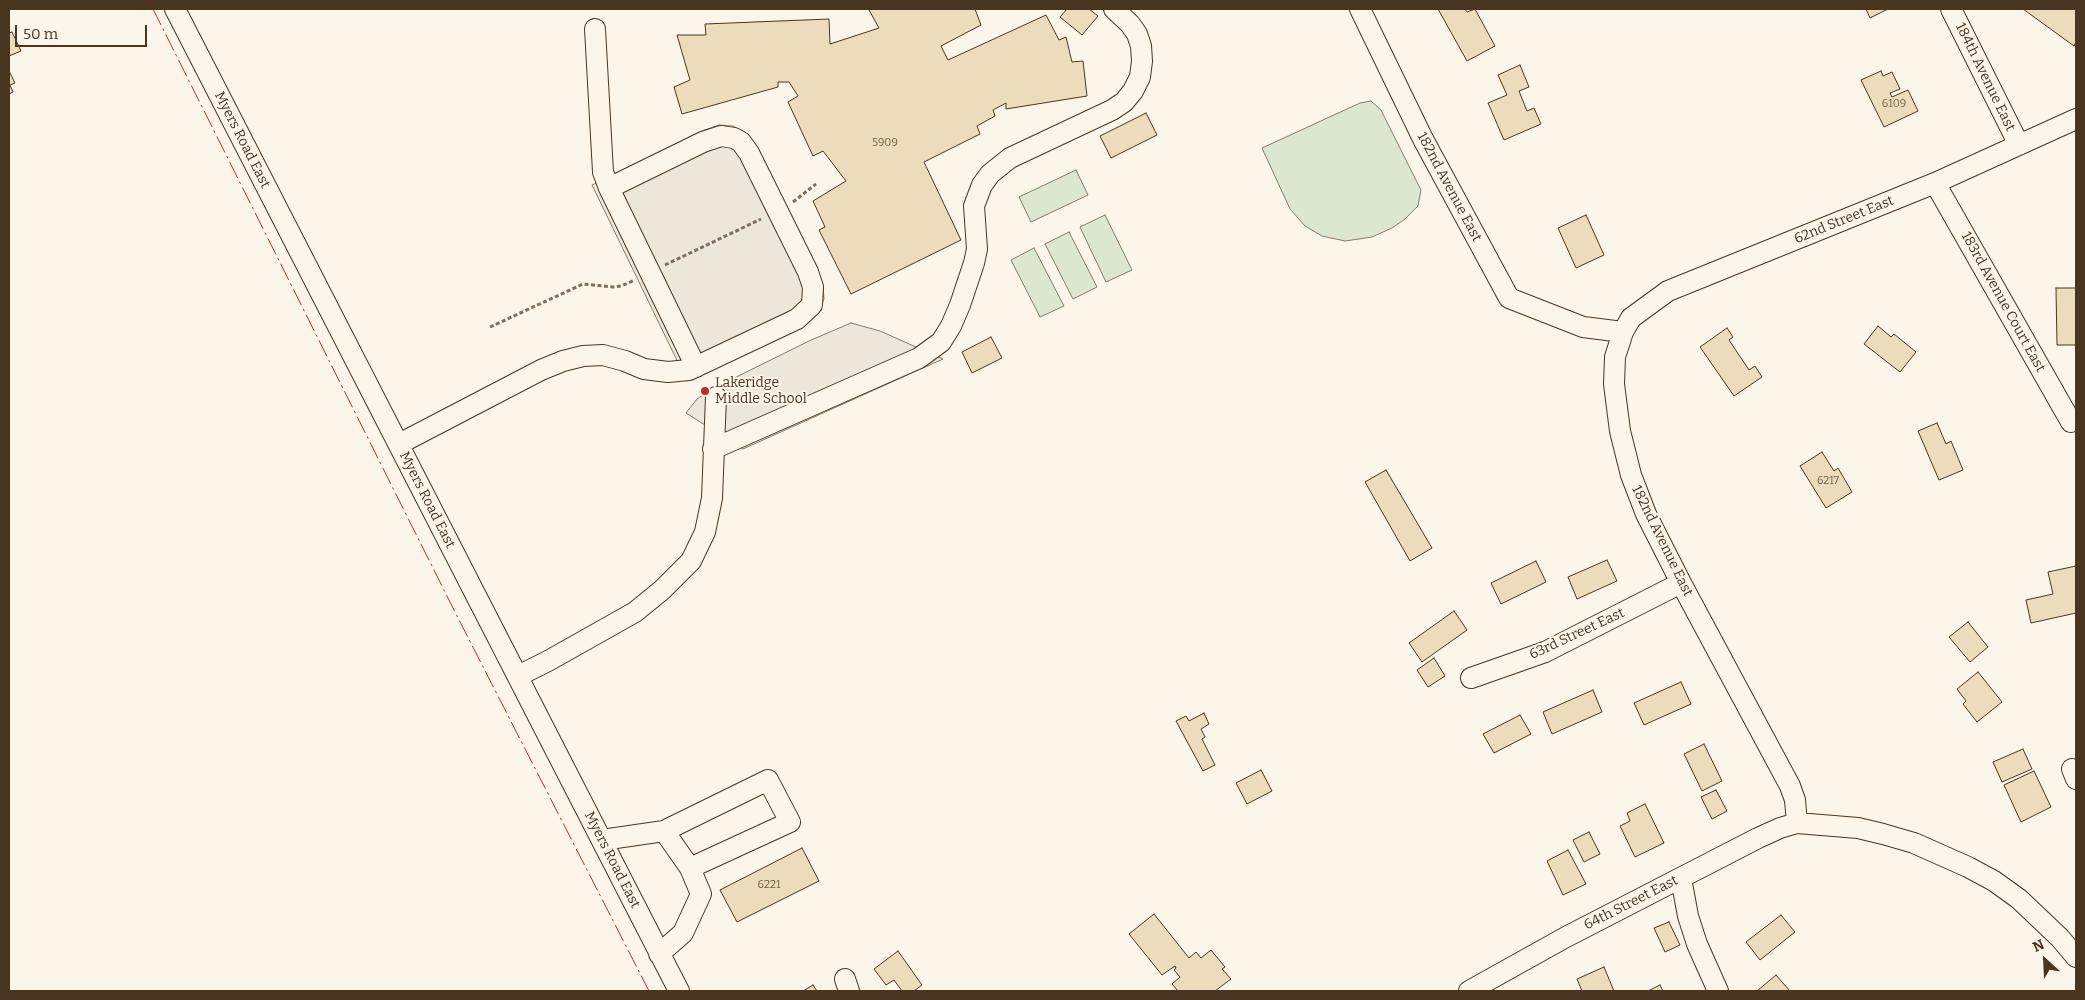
<!DOCTYPE html>
<style>
body{margin:0}
#map{position:relative;width:2085px;height:1000px;overflow:hidden;background:#fbf6e9;font-family:Bitter,serif}
canvas{display:block}
.frame{position:absolute;inset:0;border:10px solid #4a3520;pointer-events:none}
.north{position:absolute;left:2020px;top:935px;width:50px;height:50px;-webkit-text-stroke:4px #fbf6e9;paint-order:stroke;rotate:335deg;font-size:14px;font-weight:700;line-height:20px;text-align:center;color:#4a3520}
.north::after{content:'';display:block;margin:auto;width:18px;height:22px;background:#4a3520;clip-path:polygon(50% 0,100% 100%,50% 72%,0 100%)}
.scale{position:absolute;left:15px;top:25px;width:132px;height:22px;box-sizing:border-box;border:2px solid #4a3520;border-top:0;padding-left:6px;font-size:15px;line-height:18px;white-space:nowrap;color:#4a3520;-webkit-text-stroke:4px #fbf6e9;paint-order:stroke}
</style>
<div id="map">
<canvas width="2085" height="1000"></canvas>
<div class="frame"></div>
<div class="north">N</div>
<div class="scale">50 m</div>
</div>
<script>
const c = document.querySelector('canvas').getContext('2d');
c.lineJoin = 'round';
function fill(path, color) { c.fillStyle = color; c.fill(path, 'evenodd'); }
const shape = rows => new Path2D(rows.map(r => 'M' + r).join(''));
function strokePath(path, color, width, dash) { c.strokeStyle = color; c.lineWidth = width; c.lineCap = dash ? 'butt' : 'round'; c.setLineDash(dash || []); c.stroke(path); }
function drawText(font, color, halo, rows, align = 'center') {
  c.font = font + ' Bitter,serif'; c.lineWidth = 4; c.setLineDash([]); c.textBaseline = 'middle'; c.strokeStyle = halo; c.fillStyle = color; for (const [text, x, y, turn = 0] of rows) {
    c.save(); c.translate(x, y); c.rotate((+turn || 0) * Math.PI / 180); c.textAlign = isNaN(turn) ? turn : align; if (halo) c.strokeText(text, 0, 0); c.fillText(text, 0, 0); c.restore();
  }
}
const green = shape([
 [1371,101,1381,110,1421,190,1418,206,1405,219,1392,228,1372,237,1345,241,1322,236,1305,226,1290,209,1262,148,1360,103,1371,101],
 [1076,170,1088,195,1031,222,1019,197,1076,170],
 [1105,215,1132,270,1106,282,1080,227,1105,215],
 [1069,232,1097,287,1073,299,1045,244,1069,232],
 [1034,248,1064,306,1040,317,1011,260,1034,248]
]);
fill(green, '#dce7d0');
strokePath(green, '#887966', 1);
const parking = shape([
 [719,125,733,126,746,133,751,139,819,275,823,287,824,299,818,312,805,324,687,381,592,185,702,131,719,125],
 [851,323,880,331,943,359,743,449,686,413,697,399,710,390,809,341,851,323]
]);
fill(parking, '#ede7d9');
strokePath(parking, '#887966', 1);
const building = shape([
 [872,9,975,9,981,25,941,46,948,60,1046,15,1059,40,1066,37,1072,62,1083,61,1087,96,1006,109,1006,103,993,110,995,116,977,126,980,134,924,162,961,240,851,294,819,230,825,227,813,201,846,181,823,151,813,156,788,102,798,96,789,82,778,82,778,87,682,114,674,87,690,80,677,35,706,35,705,24,829,19,830,44,879,28,869,10,872,9],
 [1067,9,1089,9,1098,16,1082,35,1060,17,1067,9],
 [1438,9,1465,9,1467,12,1475,9,1495,46,1467,61,1438,9],
 [1866,9,1888,9,1870,18,1866,9],
 [2023,9,2076,9,2076,42,2074,46,2023,9],
 [12,32,21,51,9,56,9,33,12,32],
 [1520,65,1529,87,1519,91,1527,111,1534,108,1541,124,1504,140,1488,103,1507,95,1498,75,1520,65],
 [9,71,15,83,10,85,13,92,9,94,9,71],
 [1881,71,1883,76,1892,72,1900,89,1890,93,1892,97,1908,90,1918,111,1884,127,1861,80,1881,71],
 [1146,113,1157,135,1111,158,1100,136,1146,113],
 [1586,215,1604,255,1576,268,1558,228,1586,215],
 [2056,288,2076,288,2076,345,2057,345,2056,288],
 [1878,326,1891,337,1894,334,1916,352,1900,372,1864,344,1878,326],
 [1727,328,1733,337,1729,340,1749,370,1755,366,1762,377,1734,396,1700,347,1727,328],
 [991,337,1002,358,972,373,962,352,991,337],
 [1937,423,1946,444,1951,441,1963,470,1939,480,1918,431,1937,423],
 [1822,452,1834,471,1838,468,1852,492,1826,508,1800,466,1822,452],
 [1386,470,1432,548,1410,561,1365,482,1386,470],
 [1607,560,1617,581,1577,599,1568,577,1607,560],
 [1536,561,1546,582,1501,604,1491,583,1536,561],
 [2076,566,2076,613,2031,623,2026,600,2053,594,2048,572,2076,566],
 [1454,611,1467,630,1422,662,1409,643,1454,611],
 [1968,622,1988,647,1970,662,1949,637,1968,622],
 [1434,658,1445,676,1428,687,1417,670,1434,658],
 [1978,672,2002,702,1977,722,1963,704,1966,701,1957,689,1978,672],
 [1681,682,1691,704,1644,725,1634,703,1681,682],
 [1593,690,1602,712,1552,734,1543,712,1593,690],
 [1204,713,1209,724,1201,729,1205,737,1202,739,1215,765,1203,771,1176,721,1186,716,1189,721,1204,713],
 [1520,715,1531,734,1494,753,1483,734,1520,715],
 [1704,744,1722,781,1702,791,1684,754,1704,744],
 [2023,749,2032,769,2002,782,1993,762,2023,749],
 [1261,770,1272,791,1247,804,1236,783,1261,770],
 [2034,771,2051,807,2021,822,2004,785,2034,771],
 [1716,790,1727,811,1712,819,1701,797,1716,790],
 [1645,804,1664,843,1635,857,1620,826,1630,821,1627,813,1645,804],
 [1589,832,1600,854,1584,862,1573,840,1589,832],
 [802,848,819,881,737,922,720,890,802,848],
 [1568,850,1586,884,1563,895,1547,861,1568,850],
 [1154,914,1189,958,1196,952,1201,958,1211,950,1225,967,1222,969,1231,979,1215,991,1178,991,1172,984,1180,977,1174,970,1176,968,1175,966,1162,975,1129,934,1154,914],
 [1781,915,1795,932,1760,960,1746,942,1781,915],
 [1669,922,1680,945,1665,952,1654,928,1669,922],
 [898,951,922,985,914,991,902,991,894,980,886,985,874,969,898,951],
 [1604,967,1614,991,1582,991,1577,979,1604,967],
 [1776,975,1790,991,1757,991,1776,975],
 [813,985,817,991,803,991,813,985],
 [1660,985,1663,991,1648,991,1660,985]
]);
fill(building, '#ecdcbc');
strokePath(building, '#4a3520', 1);
const minor = shape([
 [175,9,679,991],
 [1360,9,1423,139,1509,298,1583,327,1623,332],
 [1951,9,2019,145],
 [595,29,603,172,609,188,696,367],
 [1935,183,2071,422],
 [399,444,541,370,563,361,583,356,603,355,625,361,644,369,668,372,689,370,797,319,812,305,813,287,808,272,749,153,741,142,734,138,721,136,703,142,609,188],
 [713,449,919,358,941,342,951,326,960,305,974,263,977,249,974,206,982,185,990,174,1010,158,1112,110,1124,102,1133,91,1140,77,1142,61,1141,46,1137,34,1130,24,1114,9],
 [518,676,548,661,635,612,662,590,691,561,705,532,712,498,716,397],
 [1471,678,1545,652,1681,583],
 [2072,769,2076,779],
 [1797,823,1795,800,1790,786,1681,583,1646,514,1631,475,1620,431,1614,384,1615,357,1623,332,1631,318,1668,291,1935,183,2076,119],
 [664,831,690,868],
 [602,840,664,831,768,780,790,822,690,868,701,894,683,933,659,954],
 [1681,878,1688,916,1697,944,1718,991],
 [845,979,849,991],
 [1469,991,1566,937,1758,838,1780,828,1797,823,1858,828,1883,834,1914,843,1968,867,1994,881,2019,899,2060,938,2076,957]
]);
strokePath(minor, '#4a3520', 22);
strokePath(shape([
 [793,202,816,184],
 [665,265,761,219],
 [490,327,583,284,613,287,621,286,635,280]
]), '#7f6f5c', 3, [4, 2.5]);
strokePath(minor, '#fbf6e9', 20);
strokePath(shape([
 [153,9,456,614,649,991]
]), '#c62828', 1, [18, 4, 2.5, 4]);
for (const [x, y, r, color] of [
 [705,391,5,"#c62828"]
]) { const dot = new Path2D(); dot.arc(x, y, r, 0, 2 * Math.PI); c.fillStyle = color; c.fill(dot); strokePath(dot, '#fbf6e9', 2); }
drawText('11px', '#725f47', null, [
 ["6109",1894,104],
 ["5909",885,143],
 ["6217",1828,481],
 ["6221",769,885]
]);
drawText('14px', '#4a3520', '#fbf6e9', [
 ["184th Avenue East",1985,77,64],
 ["Myers Road East",242,140,63],
 ["182nd Avenue East",1449,187,62],
 ["62nd Street East",1844,220,-22],
 ["183rd Avenue Court East",2003,302,61],
 ["Myers Road East",427,500,63],
 ["182nd Avenue East",1662,541,64],
 ["63rd Street East",1577,634,-25],
 ["Myers Road East",612,860,63],
 ["64th Street East",1631,903,-27]
]);
drawText('14px', '#4a3520', '#fbf6e9', [
 ["Lakeridge",715,383],
 ["Middle School",715,399]
], 'left');
</script>
